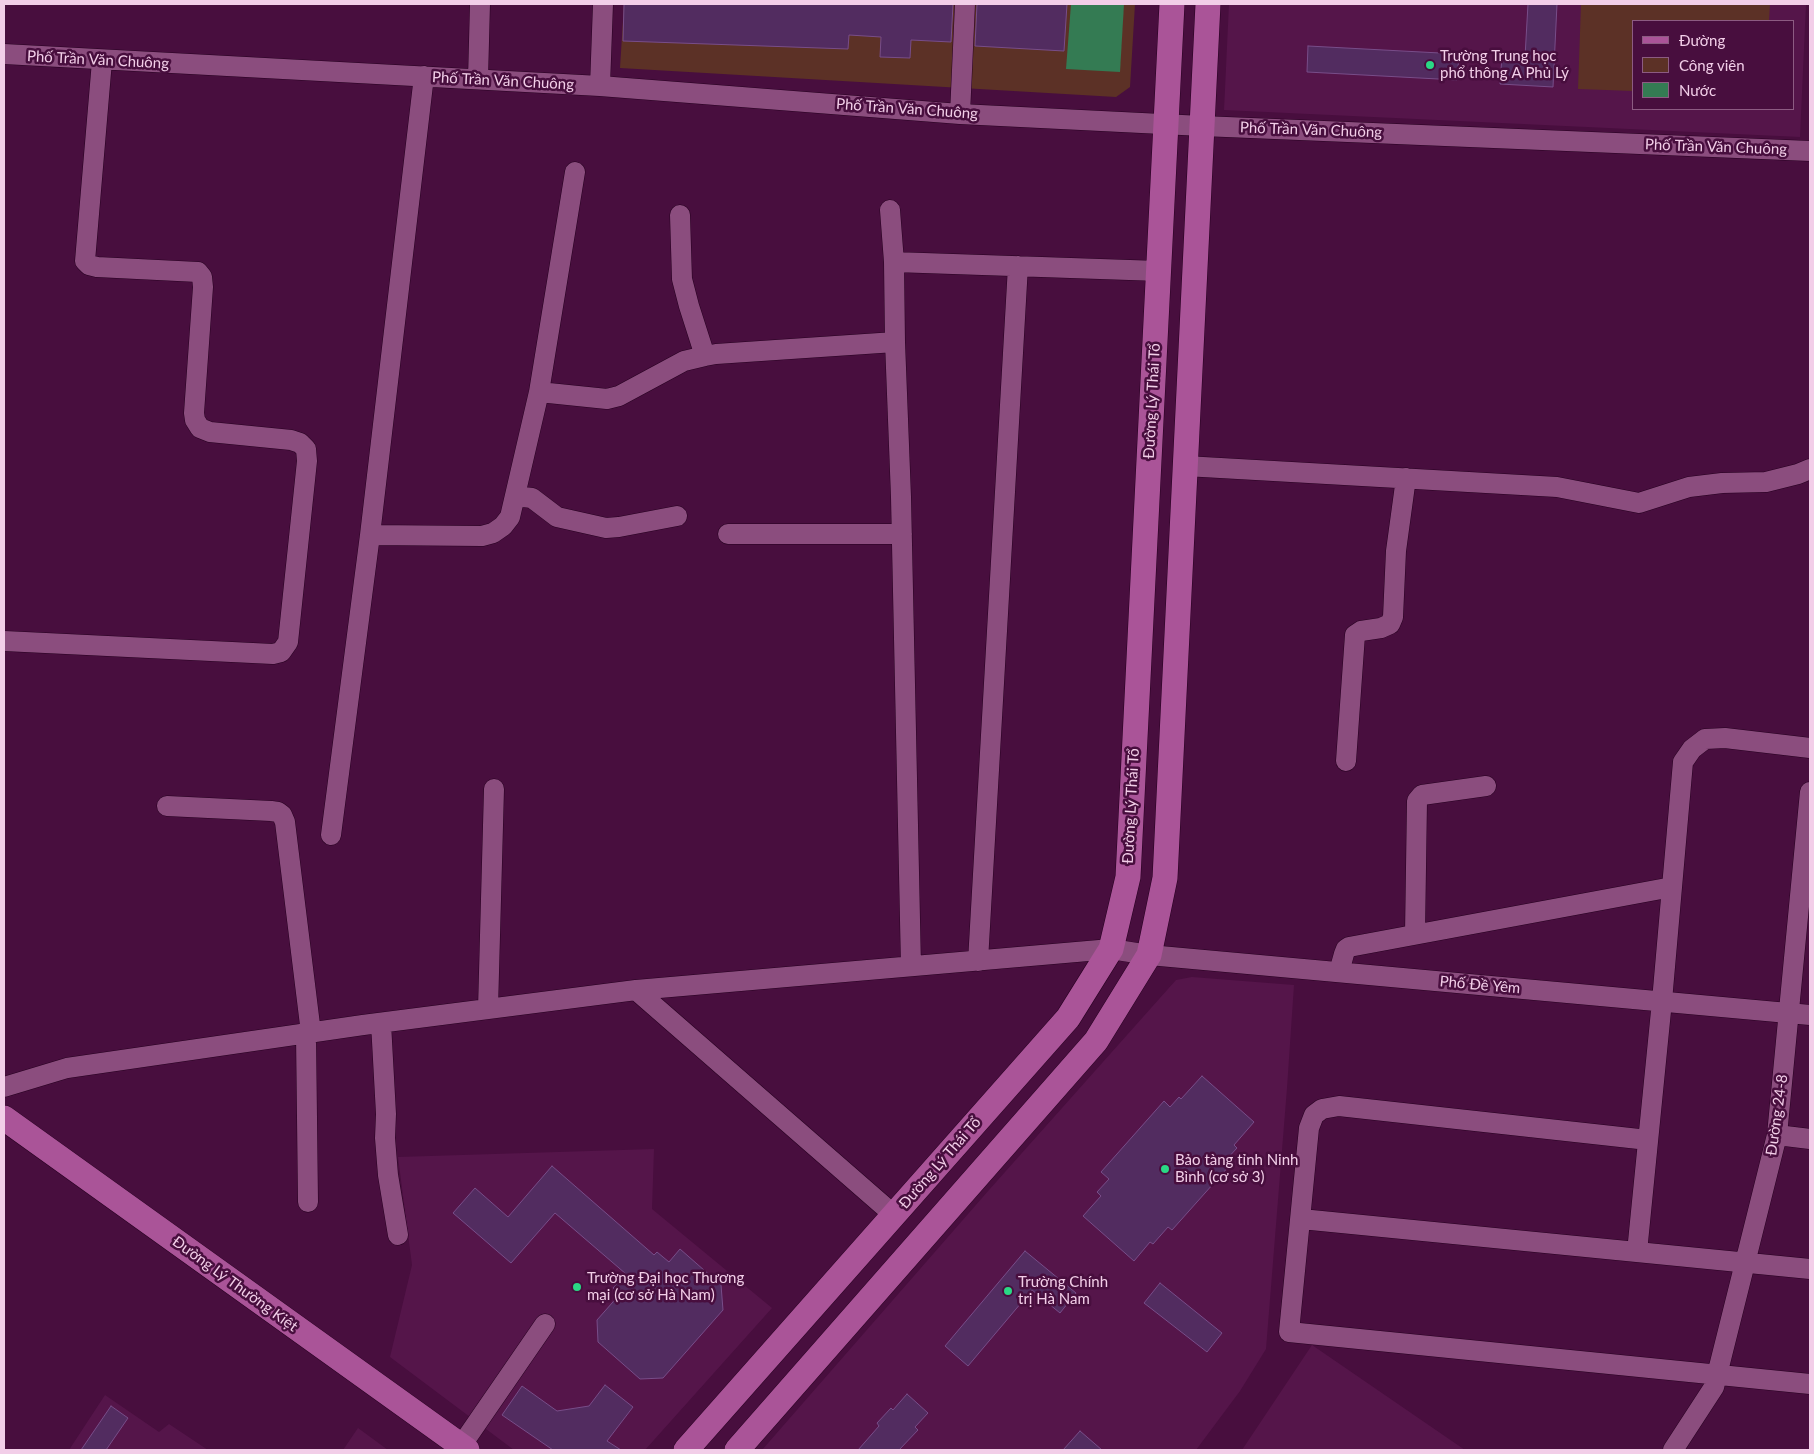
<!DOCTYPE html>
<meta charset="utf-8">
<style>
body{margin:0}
#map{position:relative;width:1814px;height:1454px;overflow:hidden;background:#480e3e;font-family:Lato,sans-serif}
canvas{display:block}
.frame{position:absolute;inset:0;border:5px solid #f2cee8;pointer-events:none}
.legend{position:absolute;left:1632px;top:20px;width:162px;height:90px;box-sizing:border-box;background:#480e3e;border:1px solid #8c5b82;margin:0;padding:6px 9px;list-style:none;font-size:15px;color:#f2cee8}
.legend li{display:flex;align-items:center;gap:10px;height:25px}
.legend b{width:25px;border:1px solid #8c5b82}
</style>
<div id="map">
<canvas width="1814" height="1454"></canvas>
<div class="frame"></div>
<ul class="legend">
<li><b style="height:6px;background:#aa5498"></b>Đường</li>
<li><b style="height:14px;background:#5c3126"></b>Công viên</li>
<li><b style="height:14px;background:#347b53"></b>Nước</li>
</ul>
</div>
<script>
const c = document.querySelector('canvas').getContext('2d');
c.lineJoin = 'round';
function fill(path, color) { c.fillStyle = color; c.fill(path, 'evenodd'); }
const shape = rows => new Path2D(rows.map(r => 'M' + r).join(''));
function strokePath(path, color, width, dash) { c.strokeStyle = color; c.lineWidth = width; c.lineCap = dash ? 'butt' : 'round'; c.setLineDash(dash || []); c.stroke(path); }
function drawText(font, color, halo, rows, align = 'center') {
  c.font = font + ' Lato,sans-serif'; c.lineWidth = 5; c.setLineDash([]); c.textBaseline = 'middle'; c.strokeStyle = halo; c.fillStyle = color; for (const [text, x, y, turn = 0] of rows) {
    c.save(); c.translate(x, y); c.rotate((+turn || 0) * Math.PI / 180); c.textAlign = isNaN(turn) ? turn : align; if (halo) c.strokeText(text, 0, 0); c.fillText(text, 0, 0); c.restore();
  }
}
fill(shape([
 [1229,4,1806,4,1800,137,1224,110],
 [1633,21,1793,21,1793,109,1633,109],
 [1192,977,1294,985,1287,1088,1266,1349,1240,1391,1196,1450,762,1450,989,1190,1176,980],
 [654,1149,652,1209,772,1308,645,1450,514,1450,390,1357,412,1265,398,1157],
 [1312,1345,1465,1450,1242,1450],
 [105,1395,159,1432,169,1424,208,1450,69,1450],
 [358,1428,388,1450,343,1450]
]), '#55154a');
fill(shape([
 [624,4,1135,4,1130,87,1116,97,620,68],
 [1581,4,1770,4,1769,21,1633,21,1633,91,1578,89]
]), '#5c3126');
fill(shape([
 [1071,4,1124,4,1120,72,1066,69]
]), '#347b53');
const building = shape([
 [624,4,953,4,951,42,911,40,910,58,880,57,881,37,849,35,848,49,623,41,624,4],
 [977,4,1067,4,1064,51,975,46,977,4],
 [1528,4,1557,4,1553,87,1500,84,1502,56,1525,57,1528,4],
 [1308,46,1459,54,1457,80,1307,72,1308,46],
 [1202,1076,1254,1122,1234,1145,1237,1148,1225,1161,1230,1165,1172,1230,1168,1227,1153,1244,1150,1242,1134,1261,1083,1216,1101,1196,1097,1192,1109,1179,1101,1172,1164,1101,1170,1107,1179,1097,1181,1099,1202,1076],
 [552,1166,654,1255,657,1252,669,1262,680,1249,721,1285,723,1310,663,1378,640,1379,598,1342,597,1320,620,1294,613,1288,626,1274,555,1213,511,1263,453,1213,475,1188,508,1217,552,1166],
 [1025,1251,1076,1293,1060,1313,1032,1290,968,1366,945,1346,1025,1251],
 [1160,1283,1222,1333,1207,1352,1144,1303,1160,1283],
 [605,1385,633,1407,607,1441,621,1450,553,1450,502,1415,522,1386,557,1411,589,1406,605,1385],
 [907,1394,928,1413,915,1427,918,1430,899,1450,858,1450,879,1426,877,1423,891,1408,893,1410,907,1394],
 [111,1406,128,1418,106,1450,81,1450,111,1406],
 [1080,1431,1102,1450,1063,1450,1080,1431]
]);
fill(building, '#522c60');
strokePath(building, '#784d89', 1);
const minor = shape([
 [4,54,600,86,960,114,1202,126,1810,151],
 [478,79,480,4],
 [600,86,603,4],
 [960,114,965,4],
 [890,210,894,262,895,342,901,497,911,966],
 [680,215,682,279,689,306,705,356],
 [894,262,1159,271],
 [539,392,607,399,619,396,684,361,705,356,716,354,895,342],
 [1185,466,1557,487,1639,503,1689,487,1722,483,1766,482,1798,474,1810,469],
 [515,496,532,498,557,517,606,528,619,527,677,516],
 [728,534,902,534],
 [370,535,482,536,493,533,503,526,510,517,539,392,575,172],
 [4,641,273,654,281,652,288,642,307,461,306,449,300,443,291,440,210,432,200,428,195,420,194,413,203,287,202,277,198,272,97,267,89,265,85,261,102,61],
 [1346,761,1355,635,1361,631,1381,628,1390,624,1393,617,1396,551,1406,478],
 [167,806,271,811,278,812,282,815,285,822,311,1033],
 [331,835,370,535,424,76],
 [1415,934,1417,801,1422,795,1486,786],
 [978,961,1018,266],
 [1339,972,1344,954,1346,949,1349,947,1672,887],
 [636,990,894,1215],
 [488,1009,494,789],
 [381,1023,386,1114,385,1138,388,1175,398,1235],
 [306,1034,308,1202],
 [4,1087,67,1068,363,1025,636,990,1111,949,1149,955,1810,1015],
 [1777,1135,1810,1139],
 [1648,1140,1339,1106,1322,1109,1314,1115,1309,1128,1289,1332,1810,1384],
 [1301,1219,1810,1269],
 [1637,1252,1662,1001,1683,762,1692,749,1705,739,1725,738,1810,748],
 [461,1446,545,1324],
 [1673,1450,1714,1387,1777,1135,1810,792]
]);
const major = shape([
 [4,1118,467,1450],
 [686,1450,1068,1018,1111,949,1128,877,1172,4],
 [737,1450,1096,1041,1149,955,1165,878,1208,4]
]);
strokePath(minor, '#270021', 21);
strokePath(major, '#270021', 26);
strokePath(minor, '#8b4d7e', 20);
strokePath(major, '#aa5498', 25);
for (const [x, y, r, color] of [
 [1430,65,5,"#2ad885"],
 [1165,1169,5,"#2ad885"],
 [577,1287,5,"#2ad885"],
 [1008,1291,5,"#2ad885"]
]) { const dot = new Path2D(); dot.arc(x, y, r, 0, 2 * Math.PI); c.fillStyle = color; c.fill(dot); strokePath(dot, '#480e3e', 2); }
drawText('15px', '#f2cee8', '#480e3e', [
 ["Trường Trung học",1440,56],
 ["phổ thông A Phủ Lý",1440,73],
 ["Bảo tàng tỉnh Ninh",1175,1160],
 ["Bình (cơ sở 3)",1175,1177],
 ["Trường Đại học Thương",587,1278],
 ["mại (cơ sở Hà Nam)",587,1295],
 ["Trường Chính",1018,1282],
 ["trị Hà Nam",1018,1299]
], 'left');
drawText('15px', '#f2cee8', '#480e3e', [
 ["Phố Trần Văn Chuông",98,60,3],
 ["Phố Trần Văn Chuông",503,81,3],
 ["Phố Trần Văn Chuông",907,109,4],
 ["Phố Trần Văn Chuông",1311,130,2],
 ["Phố Trần Văn Chuông",1716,147,2],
 ["Đường Lý Thái Tổ",1152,401,-87],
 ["Đường Lý Thái Tổ",1131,806,-87],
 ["Phố Đề Yêm",1480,985,5],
 ["Đường 24-8",1777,1115,-82],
 ["Đường Lý Thái Tổ",940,1163,-49],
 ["Đường Lý Thường Kiệt",235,1284,36]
]);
</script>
